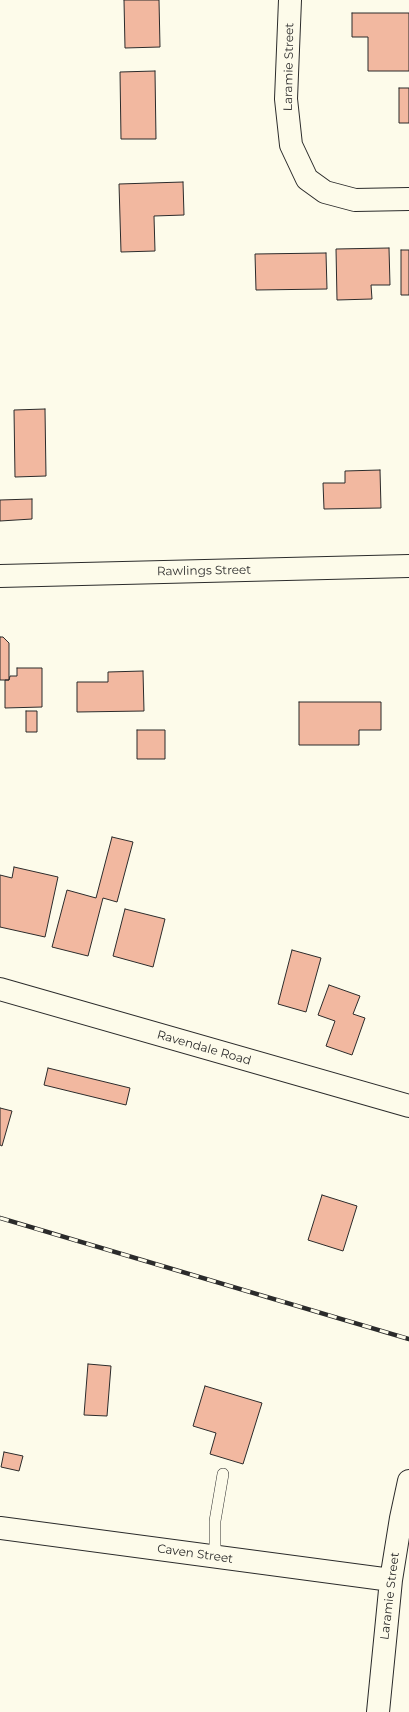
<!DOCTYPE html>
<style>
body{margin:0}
canvas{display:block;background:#fdfbea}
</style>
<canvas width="409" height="1712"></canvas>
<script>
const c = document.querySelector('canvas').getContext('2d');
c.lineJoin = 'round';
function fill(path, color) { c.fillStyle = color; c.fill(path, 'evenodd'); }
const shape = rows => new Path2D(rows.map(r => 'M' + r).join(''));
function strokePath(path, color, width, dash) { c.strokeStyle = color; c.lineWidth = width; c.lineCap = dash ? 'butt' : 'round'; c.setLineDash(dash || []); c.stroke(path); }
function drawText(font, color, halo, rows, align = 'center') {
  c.font = font + ' Montserrat,sans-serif'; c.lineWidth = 3; c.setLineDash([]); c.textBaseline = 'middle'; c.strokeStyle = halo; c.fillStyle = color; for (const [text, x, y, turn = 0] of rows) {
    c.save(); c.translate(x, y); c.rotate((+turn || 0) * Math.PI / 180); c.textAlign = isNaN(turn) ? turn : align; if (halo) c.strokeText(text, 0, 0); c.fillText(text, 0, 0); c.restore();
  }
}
const building = shape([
 [124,0,159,0,160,47,125,48,124,0],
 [352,13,409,13,409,71,368,71,368,37,352,37,352,13],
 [155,71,156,139,121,139,120,72,155,71],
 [399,88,409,88,409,123,399,123,399,88],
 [183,182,184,215,154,216,155,251,121,252,119,184,183,182],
 [389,248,390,285,371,285,372,299,337,300,336,249,389,248],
 [401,250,409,250,409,295,401,295,401,250],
 [326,253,327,289,256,290,255,254,326,253],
 [45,409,46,476,15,477,14,410,45,409],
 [380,470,381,508,324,509,323,483,345,483,345,471,380,470],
 [32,499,32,519,0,521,0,500,32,499],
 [0,637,3,637,9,643,9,680,0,680,0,637],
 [17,668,42,668,42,707,5,708,5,680,9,680,10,676,17,676,17,668],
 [143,671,144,711,77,712,77,682,108,682,108,672,143,671],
 [299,702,381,702,381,730,359,730,359,745,299,745,299,702],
 [26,711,37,711,37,732,26,732,26,711],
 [137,730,165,730,165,759,137,759,137,730],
 [112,837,133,842,117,902,103,898,88,956,52,947,67,890,96,898,112,837],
 [14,867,58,877,45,937,0,927,0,875,12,878,14,867],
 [125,909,165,919,153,967,113,956,125,909],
 [292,950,321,958,306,1012,278,1004,292,950],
 [329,985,360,996,353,1014,365,1018,352,1055,326,1046,335,1021,318,1015,329,985],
 [48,1068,130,1088,126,1105,44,1085,48,1068],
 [0,1108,12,1111,2,1146,0,1145,0,1108],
 [322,1195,357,1206,343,1251,308,1240,322,1195],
 [88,1364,111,1366,107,1416,84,1415,88,1364],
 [205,1386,262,1403,243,1464,210,1454,216,1433,193,1426,205,1386],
 [4,1452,23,1456,19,1471,1,1467,4,1452]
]);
fill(building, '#f2b8a0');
strokePath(building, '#2b2b2b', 1);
const lane = shape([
 [215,1557,215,1521,223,1474]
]);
const street = shape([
 [290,0,286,99,291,145,307,179,325,192,355,200,409,199],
 [0,576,409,566],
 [0,989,409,1106],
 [0,1528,391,1580],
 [378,1712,391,1580,401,1518,409,1481]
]);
strokePath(lane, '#2b2b2b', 12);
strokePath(street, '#2b2b2b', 24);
strokePath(lane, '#fdfbea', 11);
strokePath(street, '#fdfbea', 22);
const rail = shape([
 [0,1218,409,1339]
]);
strokePath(rail, '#2b2b2b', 4.5);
strokePath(rail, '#fdfbea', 3, [9]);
drawText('12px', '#2b2b2b', '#fdfbea', [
 ["Laramie Street",289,67,-89],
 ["Rawlings Street",204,571,-1],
 ["Ravendale Road",204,1048,16],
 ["Caven Street",195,1554,8],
 ["Laramie Street",390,1596,-83]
]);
</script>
